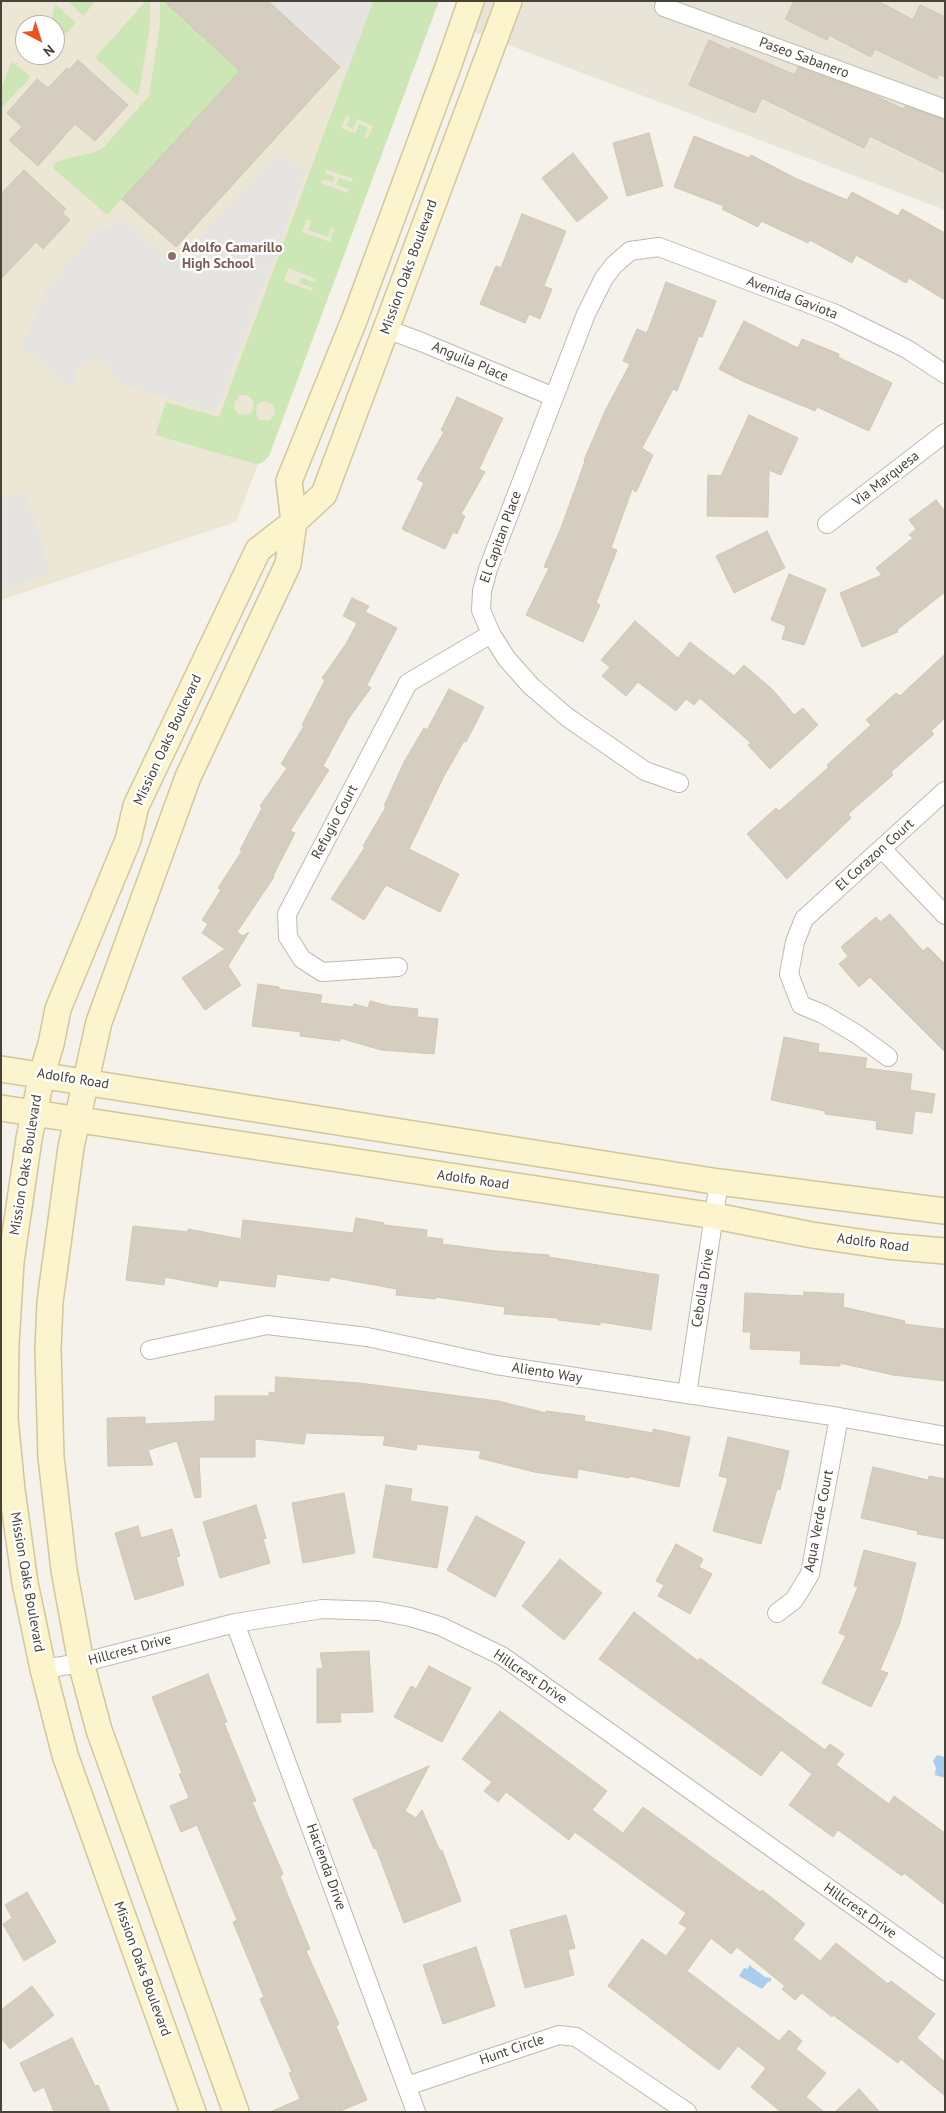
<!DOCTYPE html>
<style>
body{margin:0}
#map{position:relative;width:946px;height:2113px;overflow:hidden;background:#f4f2ea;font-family:"PT Sans",sans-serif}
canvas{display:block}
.frame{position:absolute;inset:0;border:2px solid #484338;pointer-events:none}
.north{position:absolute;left:15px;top:15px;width:50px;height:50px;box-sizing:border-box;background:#fff;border:1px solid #b6b4af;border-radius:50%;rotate:140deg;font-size:14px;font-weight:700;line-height:20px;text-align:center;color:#484338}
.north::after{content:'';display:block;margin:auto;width:18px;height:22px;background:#f05024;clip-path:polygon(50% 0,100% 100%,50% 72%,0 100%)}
</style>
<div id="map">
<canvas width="946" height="2113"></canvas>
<div class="frame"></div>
<div class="north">N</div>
</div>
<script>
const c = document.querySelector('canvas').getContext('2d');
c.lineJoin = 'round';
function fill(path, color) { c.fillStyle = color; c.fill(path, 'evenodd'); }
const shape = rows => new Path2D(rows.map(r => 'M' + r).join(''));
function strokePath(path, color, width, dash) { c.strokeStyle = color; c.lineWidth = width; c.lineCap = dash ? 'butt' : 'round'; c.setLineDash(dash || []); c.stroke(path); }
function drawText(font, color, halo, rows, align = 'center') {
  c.font = font + ' "PT Sans",sans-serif'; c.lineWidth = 5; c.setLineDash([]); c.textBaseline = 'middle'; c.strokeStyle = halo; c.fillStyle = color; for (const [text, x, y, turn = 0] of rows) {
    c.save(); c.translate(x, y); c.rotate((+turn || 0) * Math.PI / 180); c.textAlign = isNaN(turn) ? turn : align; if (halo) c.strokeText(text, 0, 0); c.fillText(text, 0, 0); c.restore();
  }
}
fill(shape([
 [477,1,945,1,945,210,466,29]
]), '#e8e4d8');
fill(shape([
 [1,1,439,1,267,456,259,462,236,522,1,600],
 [25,25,55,25,55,55,25,55]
]), '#ece7d4');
fill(shape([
 [68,1,96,1,83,16],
 [146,1,150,1,150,26,139,92,137,95,95,58],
 [160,1,164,1,240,71,108,214,106,214,53,168,56,162,101,150,149,96,160,24],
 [373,1,439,1,269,456,262,463,256,464,155,435,166,402,219,417],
 [347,115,350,117,346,126,353,129,357,119,373,126,367,139,364,138,368,128,359,124,355,133,341,128],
 [326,169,353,179,352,182,339,178,336,185,349,189,348,193,321,183,323,179,333,182,335,177,325,173],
 [307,219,311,221,308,230,328,237,331,228,334,229,330,242,302,232],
 [288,268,316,279,315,283,301,277,299,283,313,288,312,291,284,281],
 [240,395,247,395,254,401,252,412,246,415,239,414,234,409,234,403],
 [262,401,269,402,274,406,275,413,270,420,260,420,256,415,257,405],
 [55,4,76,23,66,34,55,35,55,25,51,25],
 [12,61,30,77,1,109,1,88]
]), '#cde6b5');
fill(shape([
 [268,1,373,1,348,70,334,58,332,60],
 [278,155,307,169,217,409,211,411,122,385,107,364,102,360,96,359,88,361,78,369,72,389,22,346,47,288,101,224,108,231,121,216,166,258,209,268,215,263,214,258,196,240],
 [25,492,51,573,1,590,1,500]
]), '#e6e4e1');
fill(shape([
 [937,1755,945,1757,945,1778,935,1775,936,1768,933,1761],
 [749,1965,765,1977,771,1978,771,1981,768,1982,762,1989,739,1976,744,1968,748,1969]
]), '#a9cdee');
const building = shape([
 [164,1,268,1,340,67,176,247,122,199,240,71,164,1],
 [794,1,878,1,913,20,920,5,945,17,945,77,939,74,937,79,875,49,871,57,829,35,827,40,785,19,794,1],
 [709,40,730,50,731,47,795,75,798,67,874,95,903,109,905,106,945,120,945,173,870,136,864,148,762,98,755,113,689,85,709,40],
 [78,60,128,105,95,141,75,124,38,166,9,140,22,127,7,113,37,79,48,88,67,68,69,70,78,60],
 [649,133,663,186,627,196,613,143,649,133],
 [694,136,749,158,751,155,795,178,847,200,852,192,898,216,902,209,945,233,945,300,909,278,906,283,856,255,852,263,810,240,808,243,761,221,758,227,722,209,724,206,674,187,694,136],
 [573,153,608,198,577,222,542,178,573,153],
 [24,170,66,209,62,213,70,220,43,249,36,242,1,279,1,194,24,170],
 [522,214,566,231,544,286,552,289,540,319,529,314,525,323,480,304,496,266,501,268,522,214],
 [666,282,716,301,702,337,699,336,677,391,673,389,642,448,653,455,636,492,632,489,611,548,617,550,596,603,600,605,583,642,526,615,549,568,544,567,561,528,585,461,584,460,606,409,630,364,623,361,637,329,647,333,666,282],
 [744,321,798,348,802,339,839,354,838,357,892,383,869,431,817,407,815,411,742,381,719,369,744,321],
 [457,397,503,418,479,469,485,472,461,514,465,516,457,534,453,532,445,549,402,529,424,483,417,479,444,432,441,430,457,397],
 [749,415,798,438,781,475,769,470,768,517,707,516,708,475,721,476,749,415],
 [936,500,945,511,945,592,897,630,898,632,862,647,840,593,882,575,876,568,913,538,909,535,916,529,909,520,936,500],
 [767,531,785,568,734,593,716,556,767,531],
 [789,574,826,589,804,645,782,639,786,626,771,620,789,574],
 [352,598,369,606,365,612,397,628,367,685,371,688,349,718,323,766,329,770,290,831,295,833,273,876,274,877,237,932,243,936,249,932,228,966,241,985,205,1010,182,978,225,949,202,933,208,924,202,920,221,890,218,888,242,851,240,850,262,808,260,806,287,768,281,764,304,726,302,725,325,680,322,678,346,644,357,623,343,616,352,598],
 [635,621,678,658,690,642,734,676,744,665,773,690,794,715,803,708,818,725,770,769,748,745,751,743,700,698,694,705,686,699,676,711,638,682,626,696,602,676,610,667,601,660,635,621],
 [945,654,945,718,931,731,934,734,891,772,893,775,848,814,851,818,787,879,747,834,776,808,779,811,829,767,827,765,871,725,866,720,896,693,900,696,945,654],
 [449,689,484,707,466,742,464,741,444,776,409,849,459,874,440,912,386,885,364,920,331,899,365,847,363,846,386,807,384,806,404,762,424,728,427,730,449,689],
 [890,914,923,951,928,947,945,964,945,1052,870,977,859,987,839,964,848,956,841,947,876,917,880,922,890,914],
 [258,984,279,987,279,989,322,995,320,1003,353,1007,354,1004,368,1008,370,1001,389,1006,418,1009,417,1017,438,1019,434,1054,381,1050,340,1038,340,1041,300,1036,301,1032,252,1026,258,984],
 [784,1037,819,1044,818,1052,867,1058,865,1068,912,1074,910,1090,935,1094,932,1113,915,1111,912,1134,876,1129,877,1121,825,1114,825,1111,771,1100,784,1037],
 [356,1218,384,1223,384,1225,427,1230,426,1237,443,1239,442,1244,496,1251,549,1255,549,1257,659,1275,651,1330,600,1322,600,1325,558,1320,558,1318,504,1314,505,1307,436,1297,435,1299,396,1295,397,1289,330,1277,329,1281,277,1274,275,1287,219,1280,217,1287,165,1277,164,1285,126,1280,133,1226,188,1232,188,1229,241,1239,243,1220,353,1233,356,1218],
 [804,1292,844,1294,843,1307,905,1321,904,1324,945,1329,945,1381,893,1375,840,1363,840,1366,800,1364,801,1351,750,1349,751,1332,743,1332,745,1293,804,1296,804,1292],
 [276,1377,359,1383,498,1401,546,1413,546,1411,585,1416,584,1421,653,1433,653,1429,690,1437,679,1487,629,1476,629,1478,578,1469,577,1478,534,1472,479,1458,481,1451,417,1444,416,1450,383,1445,385,1436,306,1433,304,1444,255,1439,255,1457,199,1457,201,1497,195,1498,177,1441,148,1450,153,1465,108,1466,107,1418,145,1417,145,1424,215,1421,215,1396,269,1396,269,1392,275,1393,276,1377],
 [728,1437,789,1451,780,1490,777,1489,761,1544,713,1531,728,1478,719,1476,728,1437],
 [873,1467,928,1480,929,1476,945,1479,945,1539,917,1534,918,1531,861,1518,873,1467],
 [386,1485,412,1489,410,1501,448,1507,437,1568,373,1557,386,1485],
 [344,1493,355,1553,303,1563,292,1503,344,1493],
 [256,1505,266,1538,263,1539,270,1563,220,1578,203,1522,256,1505],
 [476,1516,525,1542,495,1597,447,1570,476,1516],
 [138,1526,141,1538,172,1529,180,1556,176,1557,184,1585,135,1600,115,1533,138,1526],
 [676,1544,703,1559,699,1567,712,1574,690,1614,658,1596,664,1585,656,1581,676,1544],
 [864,1550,916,1563,900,1623,880,1670,888,1673,871,1707,822,1683,846,1636,839,1633,858,1587,854,1586,864,1550],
 [560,1559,602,1593,564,1640,522,1606,560,1559],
 [634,1612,698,1661,700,1658,825,1750,830,1744,844,1754,836,1765,889,1804,894,1796,945,1833,945,1905,904,1873,902,1876,838,1830,833,1837,789,1805,812,1774,781,1750,761,1776,599,1659,634,1612],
 [369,1651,373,1712,340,1713,341,1722,317,1723,317,1669,323,1668,320,1653,369,1651],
 [429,1666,471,1688,442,1742,394,1717,411,1686,416,1689,429,1666],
 [208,1674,227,1722,224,1723,256,1801,252,1802,283,1874,280,1876,310,1949,306,1951,339,2024,336,2026,367,2100,338,2112,270,2112,300,2099,289,2073,292,2072,260,1999,264,1997,233,1922,237,1920,197,1825,181,1832,170,1806,189,1798,179,1774,182,1773,152,1697,208,1674],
 [500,1711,607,1791,592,1810,623,1833,643,1807,760,1892,762,1890,805,1924,793,1939,820,1961,836,1943,888,1984,891,1981,935,2014,917,2038,945,2062,945,2096,901,2059,898,2063,833,2015,832,2017,802,1993,795,2000,782,1989,785,1986,737,1947,731,1954,711,1938,687,1971,779,2041,789,2030,802,2041,796,2049,826,2073,806,2097,824,2112,781,2112,751,2087,766,2068,738,2046,719,2070,608,1986,642,1939,666,1956,687,1928,679,1923,686,1913,575,1832,569,1840,506,1792,498,1802,484,1791,492,1782,462,1759,500,1711],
 [429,1766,405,1811,416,1818,422,1810,440,1851,442,1850,461,1901,404,1923,376,1848,374,1849,353,1799,429,1766],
 [27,1892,56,1942,24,1961,3,1924,12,1918,5,1905,27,1892],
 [566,1915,575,1948,568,1950,574,1975,525,1988,510,1930,566,1915],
 [476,1947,495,2006,443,2024,423,1965,476,1947],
 [32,1986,54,2015,10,2049,1,2038,1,2010,32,1986],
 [72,2038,95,2086,98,2085,110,2112,54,2112,44,2087,34,2092,20,2063,72,2038],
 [859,2089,880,2112,835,2112,859,2089]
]);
fill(building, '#d5cec0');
strokePath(building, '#d0c6b3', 1);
const street = shape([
 [666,1,664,7,945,109],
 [386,329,419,341,554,397],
 [827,524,945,433],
 [679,783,645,771,567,717,531,686,507,659,491,634,481,610,482,591,488,569,586,314,604,278,614,265,630,251,659,247,836,314,907,349,945,374],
 [882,849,945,915],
 [398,967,322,972,302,959,288,937,287,914,408,683,491,634],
 [888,1057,858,1035,823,1014,801,1005,789,974,795,942,804,919,945,791],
 [150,1350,267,1325,367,1337,496,1365,839,1417,945,1436],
 [687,1394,719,1182],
 [777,1613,794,1600,810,1574,839,1417],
 [235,1623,416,2112],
 [43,1669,81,1663,235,1623,322,1609,379,1611,410,1617,440,1626,502,1656,945,1971],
 [407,2086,559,2035,576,2037,687,2112]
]);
const secondary = shape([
 [1,1069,719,1182,945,1211],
 [1,1108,715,1216,812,1235,887,1246,945,1251],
 [193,2112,65,1755,43,1669,25,1583,12,1490,5,1418,6,1344,11,1262,29,1139,42,1074,51,1044,58,1009,128,840,136,806,258,550,294,522,324,494,509,1],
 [236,2112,99,1730,81,1663,64,1570,51,1457,48,1350,50,1302,71,1147,99,1022,188,777,288,564,294,522,289,481,355,318,448,67,471,1]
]);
strokePath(street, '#bfbaad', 20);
strokePath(secondary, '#d2c79b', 28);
strokePath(street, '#fff', 18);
strokePath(secondary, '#fcf4cc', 25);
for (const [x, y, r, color] of [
 [172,256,5,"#8d6e63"]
]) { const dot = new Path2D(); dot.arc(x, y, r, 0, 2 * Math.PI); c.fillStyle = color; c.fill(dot); strokePath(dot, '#fff', 2); }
drawText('14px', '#484338', '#fff', [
 ["Paseo Sabanero",804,58,20],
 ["Mission Oaks Boulevard",409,267,-70],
 ["Avenida Gaviota",792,298,21],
 ["Anguila Place",470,362,23],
 ["Via Marquesa",886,479,-38],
 ["El Capitan Place",501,537,-70],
 ["Mission Oaks Boulevard",168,740,-65],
 ["Refugio Court",335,822,-62],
 ["El Corazon Court",875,855,-42],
 ["Adolfo Road",73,1079,9],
 ["Mission Oaks Boulevard",26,1165,-81],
 ["Adolfo Road",473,1180,8],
 ["Adolfo Road",873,1243,7],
 ["Cebolla Drive",703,1288,-81],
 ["Aliento Way",547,1373,9],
 ["Aqua Verde Court",819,1521,-79],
 ["Mission Oaks Boulevard",27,1582,80],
 ["Hillcrest Drive",130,1650,-15],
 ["Hillcrest Drive",530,1677,34],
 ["Hacienda Drive",326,1867,70],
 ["Hillcrest Drive",860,1911,35],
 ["Mission Oaks Boulevard",142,1969,70],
 ["Hunt Circle",512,2050,-19]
]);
drawText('bold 14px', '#785e54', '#fff', [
 ["Adolfo Camarillo",182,248],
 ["High School",182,264]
], 'left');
</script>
